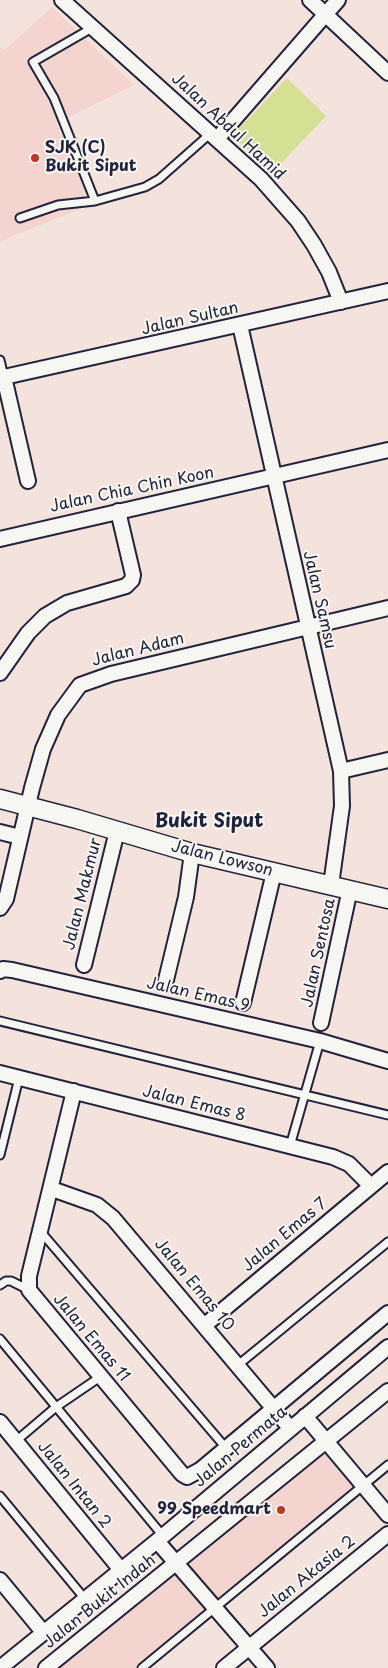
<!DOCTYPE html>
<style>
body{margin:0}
canvas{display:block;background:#f4e2dd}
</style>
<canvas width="388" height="1668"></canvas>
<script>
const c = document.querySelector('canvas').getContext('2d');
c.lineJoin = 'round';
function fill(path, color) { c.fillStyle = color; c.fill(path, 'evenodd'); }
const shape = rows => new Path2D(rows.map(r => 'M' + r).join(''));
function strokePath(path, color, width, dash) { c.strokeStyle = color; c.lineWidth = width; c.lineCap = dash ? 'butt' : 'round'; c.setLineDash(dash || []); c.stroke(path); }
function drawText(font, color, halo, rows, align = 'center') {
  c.font = font + ' "Playpen Sans",sans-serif'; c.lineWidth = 4; c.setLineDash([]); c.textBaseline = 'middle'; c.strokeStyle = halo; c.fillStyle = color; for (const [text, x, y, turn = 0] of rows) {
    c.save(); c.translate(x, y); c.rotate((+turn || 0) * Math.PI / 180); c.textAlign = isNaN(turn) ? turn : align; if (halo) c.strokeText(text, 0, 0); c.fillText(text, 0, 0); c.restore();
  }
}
fill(shape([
 [52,7,134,85,56,123,86,193,80,209,0,241,0,48,5,50],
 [326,1435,369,1485,147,1668,40,1668]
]), '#f3d4cf');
fill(shape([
 [287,78,326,116,272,173,232,136]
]), '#d4e093');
const service = shape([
 [92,28,33,62,54,98,95,201],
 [20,218,58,205,95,201,145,187,159,179,211,133],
 [0,360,4,377],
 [0,1021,388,1115],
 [290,1146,320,1041],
 [0,1155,19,1078],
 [41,1232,226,1448],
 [0,1285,6,1281,11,1281,29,1290],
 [0,1339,163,1536],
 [238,1365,388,1242],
 [16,1441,56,1407,100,1377],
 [0,1496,85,1599],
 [142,1668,388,1465]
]);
const minor = shape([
 [62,0,261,179,298,221,314,245,329,272,341,302],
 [310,0,388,73],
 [217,139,338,0],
 [240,325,341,771,342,806,331,885],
 [4,377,28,481],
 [0,378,388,291],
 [0,539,388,450],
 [0,673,28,633,45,616,67,603,126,586,132,580,133,575,118,511],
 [341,771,388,760],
 [0,832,20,837],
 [0,908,6,899,32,788,43,749,58,715,80,685,111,674,388,608],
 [84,965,117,831],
 [0,971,3,969,12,970,320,1041,388,1061],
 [166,980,186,897,192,853],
 [243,1003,274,872],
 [321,1023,350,889],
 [0,1073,333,1157,349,1164,371,1186],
 [74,1091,29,1276,29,1290,182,1474,187,1477,200,1470,388,1313],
 [52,1189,97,1205,113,1218,290,1428],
 [205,1325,388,1172],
 [305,1416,388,1515],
 [0,1422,121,1570],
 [157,1541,267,1668],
 [0,1580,43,1632],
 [0,1668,157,1541,388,1347],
 [46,1668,388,1391],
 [224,1668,388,1534]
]);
const tertiary = shape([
 [0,799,77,819,192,853,388,899]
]);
strokePath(service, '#22223b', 11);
strokePath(minor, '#22223b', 18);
strokePath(tertiary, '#22223b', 21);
strokePath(service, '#f6f6f2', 7);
strokePath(minor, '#f6f6f2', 14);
strokePath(tertiary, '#f6f6f2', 18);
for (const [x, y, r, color] of [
 [35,158,5,"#c8321e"],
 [281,1510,5,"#c8321e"]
]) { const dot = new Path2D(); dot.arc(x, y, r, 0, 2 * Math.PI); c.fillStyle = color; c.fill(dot); strokePath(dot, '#f6f6f2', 2); }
drawText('16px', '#22223b', '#f6f6f2', [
 ["Jalan Abdul Hamid",228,127,43],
 ["Jalan Sultan",190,319,-13],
 ["Jalan Chia Chin Koon",132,490,-12],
 ["Jalan Samsu",319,600,77],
 ["Jalan Adam",138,650,-14],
 ["Jalan Lowson",222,859,14],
 ["Jalan Makmur",83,894,-76],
 ["Jalan Sentosa",319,953,-78],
 ["Jalan Emas 9",198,995,13],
 ["Jalan Emas 8",194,1104,14],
 ["Jalan Emas 7",285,1235,-40],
 ["Jalan Emas 10",194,1285,50],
 ["Jalan Emas 11",91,1338,50],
 ["Jalan Permata",241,1447,-40],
 ["Jalan Intan 2",74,1485,51],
 ["Jalan Akasia 2",307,1577,-39],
 ["Jalan Bukit Indah",100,1602,-39]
]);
drawText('bold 16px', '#22223b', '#f6f6f2', [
 ["SJK (C)",45,149],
 ["Bukit Siput",45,167],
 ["99 Speedmart",271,1510,"right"]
], 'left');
drawText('bold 19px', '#22223b', '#f6f6f2', [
 ["Bukit Siput",209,822]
]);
</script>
